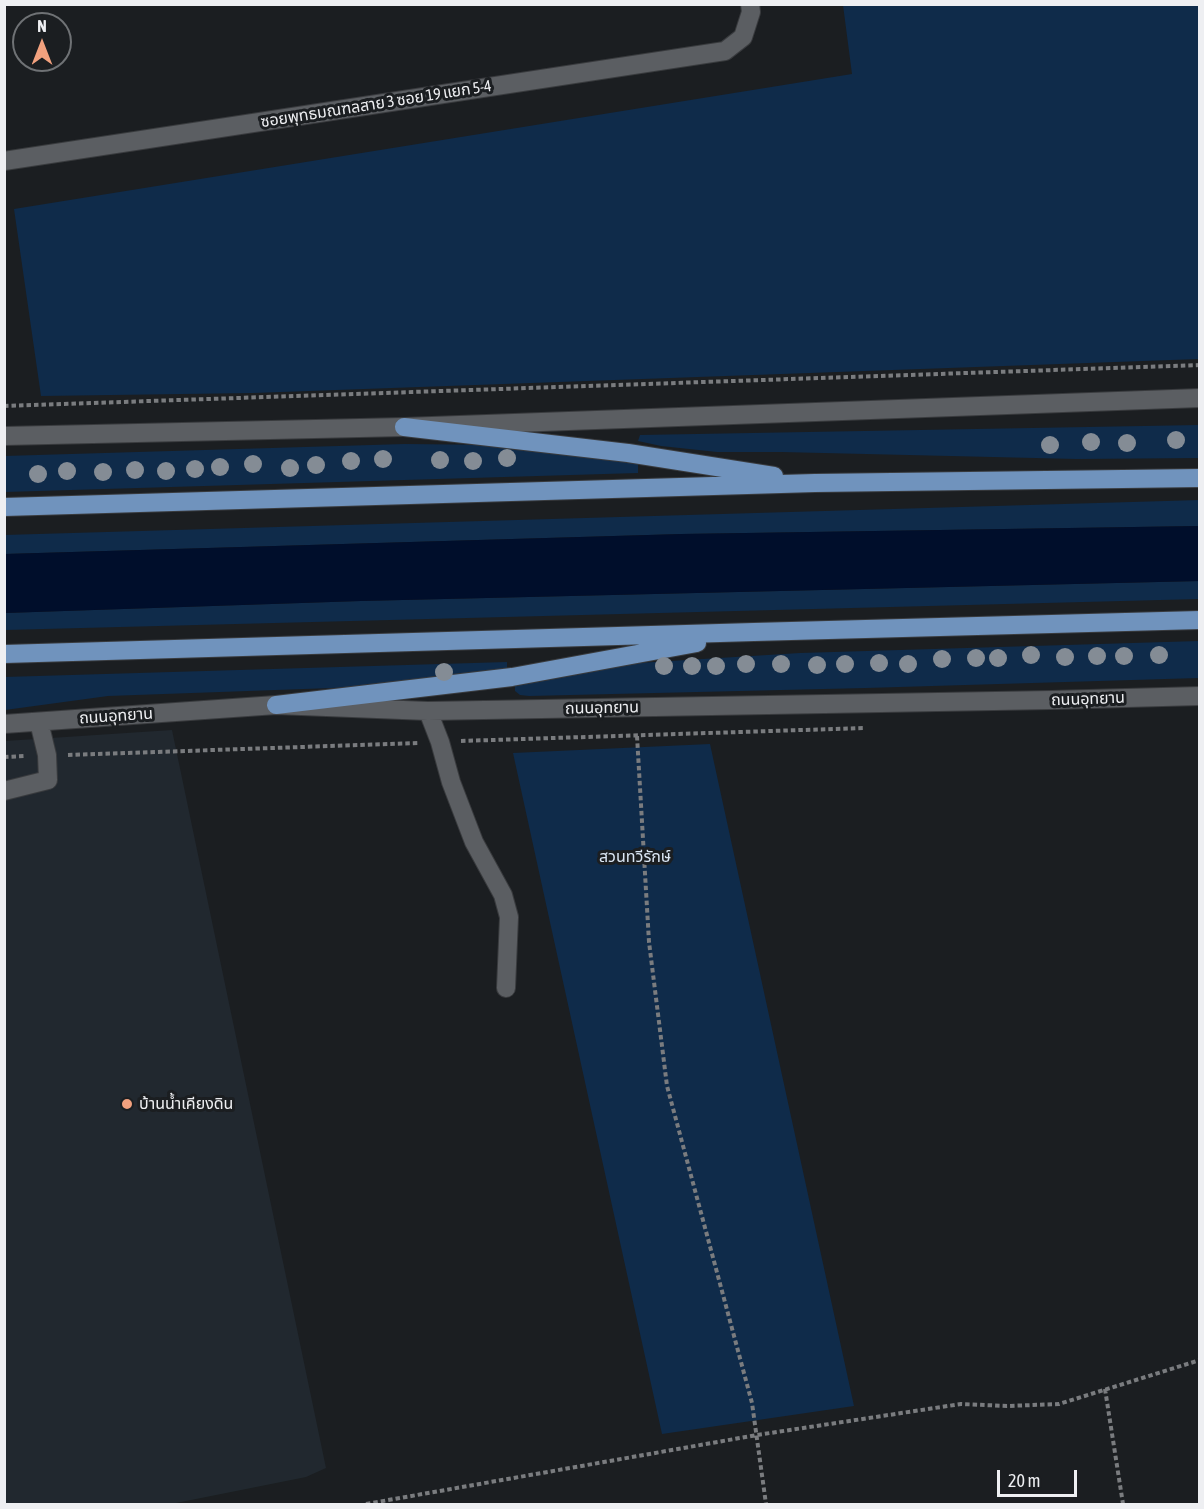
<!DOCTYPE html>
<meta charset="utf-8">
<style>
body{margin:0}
#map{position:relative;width:1204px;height:1509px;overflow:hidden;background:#1b1e21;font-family:"Asap Condensed",sans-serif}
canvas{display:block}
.frame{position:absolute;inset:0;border:6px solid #eeeff2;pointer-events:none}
.north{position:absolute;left:12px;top:12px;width:60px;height:60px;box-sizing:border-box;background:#1b1e21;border:2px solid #6f7275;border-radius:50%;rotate:0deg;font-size:16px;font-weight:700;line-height:24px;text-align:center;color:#eeeff2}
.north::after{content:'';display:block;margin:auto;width:21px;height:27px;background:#f2a17e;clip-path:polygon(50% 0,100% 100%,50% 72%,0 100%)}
.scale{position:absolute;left:997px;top:1470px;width:80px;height:27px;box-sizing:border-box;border:3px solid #eeeff2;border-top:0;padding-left:8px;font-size:18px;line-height:21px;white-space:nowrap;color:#eeeff2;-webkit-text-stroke:4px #1b1e21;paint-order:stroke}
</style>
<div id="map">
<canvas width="1204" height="1509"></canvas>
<div class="frame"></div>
<div class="north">N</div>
<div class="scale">20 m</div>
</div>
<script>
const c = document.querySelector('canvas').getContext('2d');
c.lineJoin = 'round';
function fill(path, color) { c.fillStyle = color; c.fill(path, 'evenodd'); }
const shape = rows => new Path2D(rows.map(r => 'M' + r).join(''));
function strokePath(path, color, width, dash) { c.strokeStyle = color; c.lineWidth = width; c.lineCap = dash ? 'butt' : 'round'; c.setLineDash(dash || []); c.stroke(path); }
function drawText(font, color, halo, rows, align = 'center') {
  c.font = font + ' "Asap Condensed","Noto Sans Thai",sans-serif'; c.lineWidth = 6; c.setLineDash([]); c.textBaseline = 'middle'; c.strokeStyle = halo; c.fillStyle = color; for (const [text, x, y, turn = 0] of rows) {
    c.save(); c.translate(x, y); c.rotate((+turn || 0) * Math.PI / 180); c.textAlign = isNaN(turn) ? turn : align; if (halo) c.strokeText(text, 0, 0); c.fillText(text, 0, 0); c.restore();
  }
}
fill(shape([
 [172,730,326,1468,306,1477,171,1504,5,1504,5,741]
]), '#21282f');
fill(shape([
 [843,5,1199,5,1199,359,253,393,41,396,14,209,852,74],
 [1199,425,1199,458,1077,459,781,452,717,452,661,446,638,441,640,435],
 [405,444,497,445,638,463,638,473,5,492,4,456],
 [1200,500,1199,526,682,534,5,554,4,535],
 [1200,581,1199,599,5,630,4,613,360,601],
 [1199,641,1199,678,866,688,529,696,520,695,515,691,515,686,638,663,800,653],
 [507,662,507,670,360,687,108,696,5,710,4,677],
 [710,744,854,1406,662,1434,513,753]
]), '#0f2b4a');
fill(shape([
 [1200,526,1199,581,360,601,5,613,5,554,682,534]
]), '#000e2b');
const minor = shape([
 [4,161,725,51,743,37,751,12,750,4],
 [4,436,404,427,1200,398],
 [428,711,440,742,451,782,474,842,503,895,509,917,506,988],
 [4,724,276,705,428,711,1051,700,1200,696],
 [4,791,48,780,47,755,39,722]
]);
const major = shape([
 [404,427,628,453,774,476],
 [4,507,815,483,1200,478],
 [4,654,754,632,1200,620],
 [276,705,512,677,697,643]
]);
strokePath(minor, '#393b3e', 20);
strokePath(major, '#393b3e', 20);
strokePath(shape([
 [4,406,1200,365],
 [637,736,649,942,667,1086,752,1403,766,1504],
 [461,741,864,728],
 [68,755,418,743],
 [4,757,25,756],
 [1105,1389,1123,1504],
 [366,1504,757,1435,961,1404,1007,1406,1059,1404,1200,1360]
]), '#7a7c7f', 4, [4.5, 3]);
strokePath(minor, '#5b5e62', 18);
strokePath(major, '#7093bd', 18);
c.fillStyle = '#848c95';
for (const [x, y] of [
 [1176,440],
 [1091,442],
 [1127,443],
 [1050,445],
 [507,458],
 [383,459],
 [440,460],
 [351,461],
 [473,461],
 [253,464],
 [316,465],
 [220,467],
 [290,468],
 [195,469],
 [135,470],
 [67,471],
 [166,471],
 [103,472],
 [38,474],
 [1031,655],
 [1159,655],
 [1097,656],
 [1124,656],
 [1065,657],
 [976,658],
 [998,658],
 [942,659],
 [879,663],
 [746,664],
 [781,664],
 [845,664],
 [908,664],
 [817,665],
 [664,666],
 [692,666],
 [716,666],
 [444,672]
]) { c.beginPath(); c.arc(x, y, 9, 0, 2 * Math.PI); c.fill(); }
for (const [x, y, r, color] of [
 [127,1104,6,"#f2a17e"]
]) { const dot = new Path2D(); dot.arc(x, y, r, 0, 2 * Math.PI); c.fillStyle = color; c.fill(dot); strokePath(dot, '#1b1e21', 2); }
drawText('16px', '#eeeff2', '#1b1e21', [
 ["ซอยพุทธมณฑลสาย 3 ซอย 19 แยก 5-4",376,104,-9],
 ["ถนนอุทยาน",1088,699,-2],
 ["ถนนอุทยาน",602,708,-1],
 ["ถนนอุทยาน",116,716,-4]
]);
drawText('16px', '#dae6f4', '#1b1e21', [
 ["สวนทวีรักษ์",635,857]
]);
drawText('16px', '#eeeff2', '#1b1e21', [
 ["บ้านน้ำเคียงดิน",139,1104]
], 'left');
</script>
